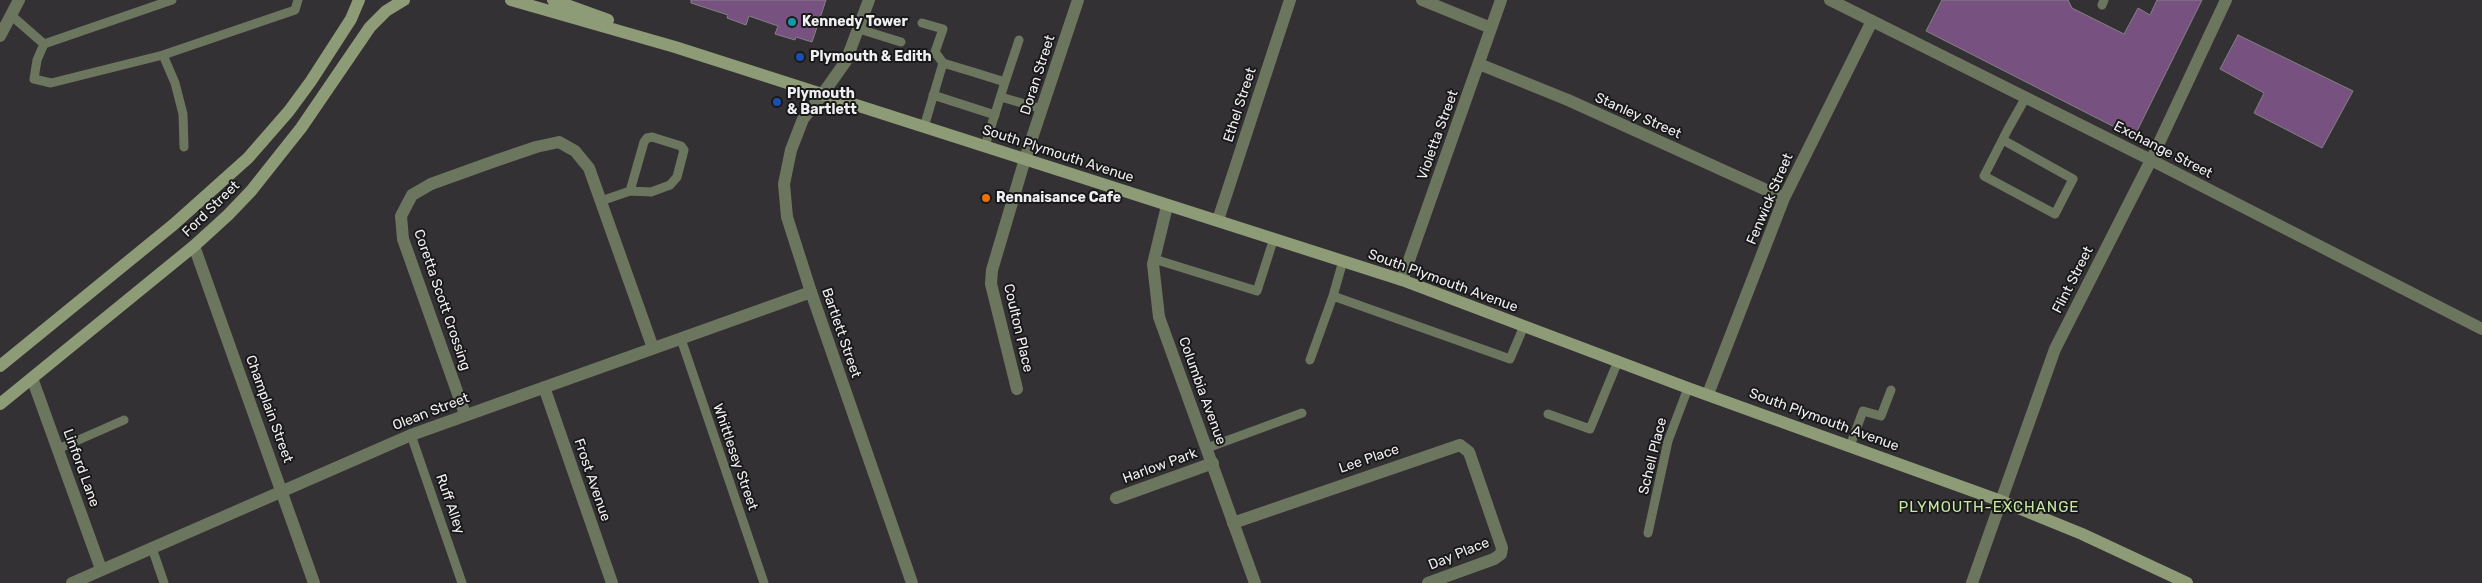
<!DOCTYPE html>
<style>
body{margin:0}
canvas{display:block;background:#333134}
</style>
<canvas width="2482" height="583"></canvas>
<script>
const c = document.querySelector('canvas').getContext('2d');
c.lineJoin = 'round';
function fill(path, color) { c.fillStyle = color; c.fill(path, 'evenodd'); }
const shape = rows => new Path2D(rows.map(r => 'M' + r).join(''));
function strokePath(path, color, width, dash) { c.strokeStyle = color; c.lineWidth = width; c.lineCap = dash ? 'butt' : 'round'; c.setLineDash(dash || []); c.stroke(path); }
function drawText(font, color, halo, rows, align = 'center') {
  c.font = font + ' Rubik,sans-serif'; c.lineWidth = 4; c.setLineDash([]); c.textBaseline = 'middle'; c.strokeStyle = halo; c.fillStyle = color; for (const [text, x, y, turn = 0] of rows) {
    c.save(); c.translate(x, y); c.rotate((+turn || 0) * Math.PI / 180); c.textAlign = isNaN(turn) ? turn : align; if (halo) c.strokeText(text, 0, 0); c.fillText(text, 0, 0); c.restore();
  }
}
const building = shape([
 [691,0,826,0,812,42,796,37,795,40,775,34,778,26,749,16,746,25,727,18,728,15,691,3,691,0],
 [1942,0,2068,0,2072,8,2124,34,2138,8,2150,15,2157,0,2202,0,2134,137,1926,31,1942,0],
 [2238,35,2353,91,2322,148,2254,113,2264,93,2220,69,2238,35]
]);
fill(building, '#775280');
strokePath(building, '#838083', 1);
strokePath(shape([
 [2102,5,2104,0],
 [12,16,44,44,37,60,34,79,51,83,163,55,175,83,183,114,184,147],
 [922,23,943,29,935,52,943,63],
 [859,29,901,42],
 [44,44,172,0],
 [163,55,295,10,298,0],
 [1005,82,1019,40],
 [933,95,995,115],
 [1001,97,1042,109],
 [924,127,943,63,973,72,1005,82,985,146],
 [2003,140,2073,179,2055,214,1984,176,2008,129,2026,97],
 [601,201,630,191,651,192,670,185,677,177,684,150,681,146,652,137,647,138,644,142,630,191],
 [1154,259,1257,291,1274,238],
 [1343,261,1333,296,1510,359,1524,326],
 [681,339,764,583],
 [1310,360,1333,296],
 [1548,414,1590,429,1618,361],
 [411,435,462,583],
 [1850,446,1863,411,1881,416,1891,390],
 [1207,448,1302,413],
 [58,449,124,420],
 [1648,533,1668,441,1688,388],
 [152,548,164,583]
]), '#6c765e', 9);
strokePath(shape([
 [1422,0,1491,28],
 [2226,0,2151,160,2482,329],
 [0,36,19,0],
 [1479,64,1568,100,1784,198],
 [822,95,846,61,869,0],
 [1218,220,1290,0],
 [194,246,314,583],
 [1402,280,1501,0],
 [32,378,101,569],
 [544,387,612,583],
 [1017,389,991,284,992,270,1025,159,1078,0],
 [1708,394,1784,198,1872,21],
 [465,414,403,239,401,216,412,195,431,184,495,161,536,147,559,142,575,151,589,168,653,348],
 [1116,498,1213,463],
 [1233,523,1460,445,1469,452,1502,548,1501,554,1494,559,1428,583],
 [72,583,411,435,811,292],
 [1972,583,2001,501]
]), '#6c765e', 12);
strokePath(shape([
 [1830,0,2151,160,2055,349,2001,501],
 [822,95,803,119,791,150,784,184,787,217,811,292,912,583],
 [1167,206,1153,264,1159,317,1255,583]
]), '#6c765e', 12);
strokePath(shape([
 [511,0,675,47,1402,280,1688,388,2001,501,2082,534,2187,583],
 [553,0,608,20],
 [0,366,173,225,248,158,289,111,311,81,351,19,359,0],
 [0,404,194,246,228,215,251,191,301,128,370,27,386,11,404,0]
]), '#8d9c76', 12);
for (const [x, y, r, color] of [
 [792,22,5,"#0f9aa8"],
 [800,57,5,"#1a4fb4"],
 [777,102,5,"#1a4fb4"],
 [986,198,5,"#e8710a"]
]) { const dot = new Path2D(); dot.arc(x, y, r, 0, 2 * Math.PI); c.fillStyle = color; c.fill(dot); strokePath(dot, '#1a191a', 2); }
drawText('bold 14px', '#efeef0', '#1a191a', [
 ["Kennedy Tower",802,22],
 ["Plymouth & Edith",810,57],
 ["Plymouth",787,94],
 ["& Bartlett",787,110],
 ["Rennaisance Cafe",996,198]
], 'left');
drawText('14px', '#efeef0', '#1a191a', [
 ["Doran Street",1038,75,-72],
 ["Ethel Street",1240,105,-72],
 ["Stanley Street",1638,116,24],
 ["Violetta Street",1438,135,-70],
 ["Exchange Street",2163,150,27],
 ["South Plymouth Avenue",1058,154,18],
 ["Fenwick Street",1770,199,-67],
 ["Ford Street",211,209,-44],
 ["Flint Street",2073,280,-63],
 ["South Plymouth Avenue",1443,281,20],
 ["Coretta Scott Crossing",442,300,71],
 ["Coulton Place",1018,328,77],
 ["Bartlett Street",841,333,71],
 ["Columbia Avenue",1202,391,70],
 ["Champlain Street",269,409,70],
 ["Olean Street",431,412,-21],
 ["South Plymouth Avenue",1824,420,20],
 ["Schell Place",1653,456,-76],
 ["Whittlesey Street",735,457,71],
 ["Lee Place",1369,459,-19],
 ["Harlow Park",1160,466,-20],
 ["Linford Lane",81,468,70],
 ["Frost Avenue",592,480,71],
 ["Ruff Alley",450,504,71],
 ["Day Place",1459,554,-22]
]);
c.letterSpacing = '1px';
drawText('15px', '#c6e9a2', '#1a191a', [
 ["PLYMOUTH-EXCHANGE",1989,508]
]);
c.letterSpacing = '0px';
</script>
